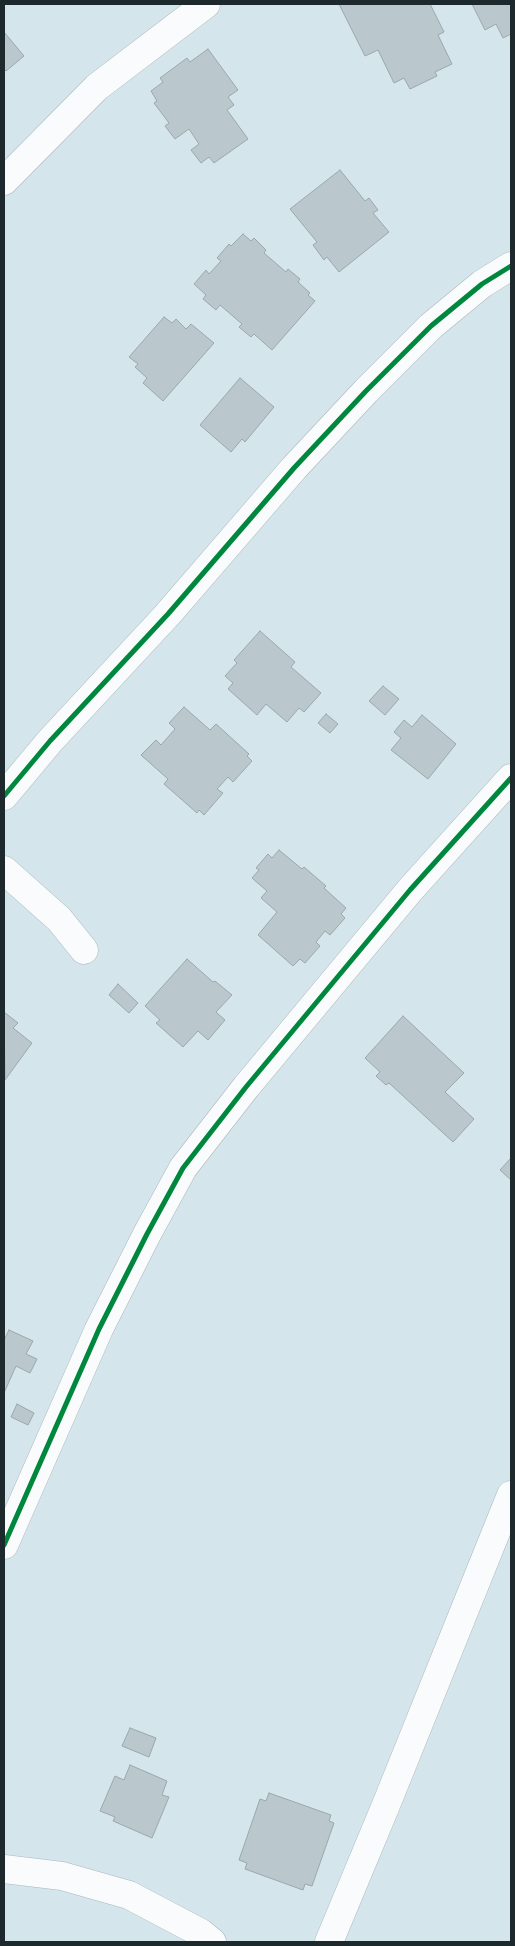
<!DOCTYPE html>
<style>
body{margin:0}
#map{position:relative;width:515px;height:1946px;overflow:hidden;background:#d4e5ec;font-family:Arial,sans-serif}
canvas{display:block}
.frame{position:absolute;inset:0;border:5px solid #1e292e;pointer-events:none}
</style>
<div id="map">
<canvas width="515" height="1946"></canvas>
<div class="frame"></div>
</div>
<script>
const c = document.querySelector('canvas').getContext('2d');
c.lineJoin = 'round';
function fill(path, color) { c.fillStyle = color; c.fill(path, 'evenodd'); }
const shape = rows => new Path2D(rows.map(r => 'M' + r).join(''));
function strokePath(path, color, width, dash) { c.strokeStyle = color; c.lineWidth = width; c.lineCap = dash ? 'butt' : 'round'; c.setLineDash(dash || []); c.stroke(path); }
const building = shape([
 [339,4,430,4,444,32,438,35,452,64,435,72,437,76,410,89,404,78,394,83,378,50,365,56,339,4],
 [472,4,511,4,511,34,503,38,496,24,485,30,472,4],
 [4,32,24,56,6,71,4,69,4,32],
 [208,49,238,90,228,97,234,105,227,110,248,139,214,163,209,157,201,163,191,150,199,144,189,129,175,139,165,126,169,123,154,103,157,101,151,91,163,82,160,78,187,58,190,62,208,49],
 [340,170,365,201,369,198,378,210,373,213,389,232,339,272,327,257,324,260,313,245,317,242,290,209,340,170],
 [243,234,251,241,254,238,266,250,264,253,286,272,288,269,300,279,298,282,310,293,308,295,315,301,272,350,254,334,251,337,239,327,242,324,220,305,216,310,203,299,206,295,194,284,206,270,209,274,221,261,217,258,229,244,231,246,243,234],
 [164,317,172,323,176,319,186,329,191,324,214,343,163,401,143,383,147,378,135,367,138,364,129,357,164,317],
 [240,378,274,407,245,442,242,439,231,452,200,425,240,378],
 [260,631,295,662,291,667,321,693,304,712,299,708,287,722,266,704,257,715,228,689,233,683,225,676,237,663,234,660,260,631],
 [383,686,399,699,385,715,369,701,383,686],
 [184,707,210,730,216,724,249,754,247,756,252,761,233,782,228,777,217,789,223,793,204,815,199,810,197,813,164,784,168,779,141,755,156,740,161,745,175,729,169,723,184,707],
 [326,714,338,724,330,733,318,723,326,714],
 [422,715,456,744,428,779,391,750,401,738,394,732,404,720,412,727,422,715],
 [279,850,302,869,304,867,326,886,324,888,346,908,341,914,345,918,330,935,325,931,316,942,320,946,305,963,300,959,293,966,258,935,277,912,261,898,267,891,252,878,259,870,256,868,268,854,272,858,279,850],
 [187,959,213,982,215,981,232,995,216,1012,225,1020,208,1040,198,1031,183,1047,156,1023,160,1020,145,1006,187,959],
 [118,984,138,1003,129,1013,109,995,118,984],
 [4,1012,18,1023,13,1028,32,1043,5,1080,4,1012],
 [403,1016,464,1073,445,1092,474,1119,453,1142,389,1083,386,1085,376,1076,380,1072,365,1058,403,1016],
 [511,1158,511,1180,500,1170,511,1158],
 [9,1330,33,1341,26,1354,37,1359,30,1373,16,1366,4,1393,4,1340,9,1330],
 [17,1404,34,1413,28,1425,11,1417,17,1404],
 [130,1728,156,1738,149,1757,122,1746,130,1728],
 [130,1765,167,1781,162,1795,169,1797,152,1838,113,1821,115,1817,100,1811,115,1776,124,1780,130,1765],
 [269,1793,331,1815,329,1821,334,1823,312,1886,305,1884,303,1890,245,1869,247,1863,239,1860,260,1799,266,1801,269,1793]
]);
fill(building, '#bac7cc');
strokePath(building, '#9aa7ac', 1);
const minor = shape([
 [4,181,97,87,206,4],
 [4,796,50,741,168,614,294,468,366,391,431,326,482,284,511,266],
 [4,870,59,919,84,950],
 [4,1545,99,1329,147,1234,183,1168,246,1087,410,890,511,778],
 [4,1869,62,1876,129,1895,201,1933,212,1942],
 [329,1942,386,1805,511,1495]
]);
strokePath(minor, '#aab7bd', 29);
strokePath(minor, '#f9fbfc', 28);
strokePath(shape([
 [4,796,50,741,168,614,294,468,366,391,431,326,482,284,511,266],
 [4,1545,99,1329,147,1234,183,1168,246,1087,410,890,511,778]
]), '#00873e', 5);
</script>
